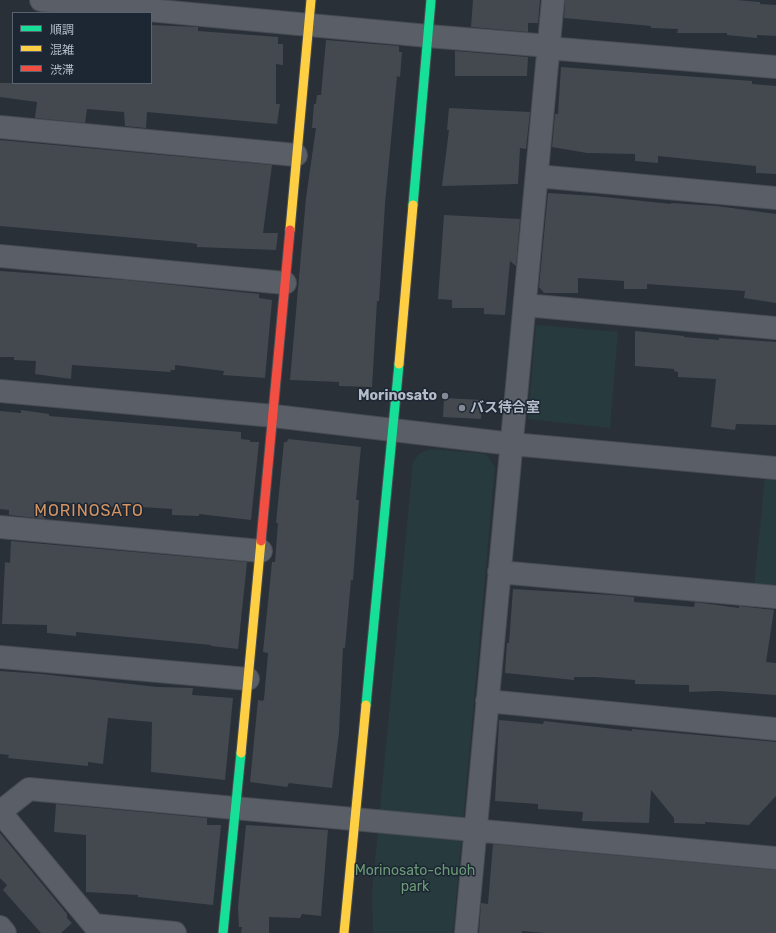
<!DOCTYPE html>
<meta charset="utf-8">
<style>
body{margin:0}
#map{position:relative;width:776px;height:933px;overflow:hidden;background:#2a3038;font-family:Rubik,"Noto Sans JP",sans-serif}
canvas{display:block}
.legend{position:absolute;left:12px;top:12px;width:140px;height:72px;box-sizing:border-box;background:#1d2633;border:1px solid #59626f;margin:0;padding:5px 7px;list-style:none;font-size:12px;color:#b4bcc9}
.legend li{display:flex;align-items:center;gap:8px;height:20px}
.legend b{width:20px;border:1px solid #59626f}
</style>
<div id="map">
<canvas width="776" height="933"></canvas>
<ul class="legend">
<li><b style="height:5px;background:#16e098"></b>順調</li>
<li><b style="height:5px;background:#ffcf43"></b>混雑</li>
<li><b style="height:5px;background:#f24e42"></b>渋滞</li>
</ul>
</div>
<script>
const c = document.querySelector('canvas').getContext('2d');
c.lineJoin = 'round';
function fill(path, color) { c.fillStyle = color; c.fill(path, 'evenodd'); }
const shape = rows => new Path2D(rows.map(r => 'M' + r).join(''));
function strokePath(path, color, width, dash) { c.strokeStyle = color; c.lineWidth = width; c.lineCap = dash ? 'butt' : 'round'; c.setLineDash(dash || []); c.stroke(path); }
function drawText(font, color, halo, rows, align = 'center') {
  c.font = font + ' Rubik,"Noto Sans JP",sans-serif'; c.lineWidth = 3; c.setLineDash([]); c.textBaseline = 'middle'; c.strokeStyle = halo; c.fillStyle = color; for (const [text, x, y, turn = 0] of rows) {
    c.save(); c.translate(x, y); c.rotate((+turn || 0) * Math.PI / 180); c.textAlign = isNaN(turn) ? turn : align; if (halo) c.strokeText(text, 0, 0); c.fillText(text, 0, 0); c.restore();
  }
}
fill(shape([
 [536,325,618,332,610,428,528,419],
 [432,449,486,454,495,467,453,933,373,933,372,893,413,462,420,453],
 [765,478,776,479,776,589,754,587]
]), '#273a3e');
fill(shape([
 [473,0,540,0,538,23,528,23,528,32,471,27],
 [565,0,736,0,760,2,760,4,776,5,776,36,757,35,757,38,727,35,727,33,677,33,678,29,651,28,651,26,564,18],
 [151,25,198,27,198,31,278,37,278,44,283,44,283,65,276,64,276,104,280,104,277,124,147,112,146,128,125,126,124,112,87,109,85,123,35,118,37,102,0,97,0,83,151,83],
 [326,40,399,46,399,52,402,52,400,77,397,76,385,204,379,301,377,301,372,387,339,386,339,382,290,380,306,198,316,128,312,128,314,104,316,104,317,95,321,95],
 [455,51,528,57,527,76,455,76],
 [561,67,752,81,752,84,776,86,776,174,756,173,756,166,658,156,658,163,635,161,635,154,587,153,552,147,555,114,558,114],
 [449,108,530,112,526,149,520,148,518,184,442,186,449,130,447,130],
 [0,140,272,165,263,233,278,233,276,250,197,247,197,244,191,243,0,226],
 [548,193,595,196,671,204,671,203,717,206,776,214,776,303,744,298,745,291,647,284,647,289,624,289,624,281,578,278,578,293,544,293,539,287],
 [444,215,520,219,516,266,510,261,505,315,484,314,484,308,452,308,452,300,438,299],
 [0,271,126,280,259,294,259,298,272,300,265,378,223,375,224,371,175,365,175,370,171,370,170,372,72,365,71,379,35,374,36,361,14,360,14,357,0,357],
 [635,331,684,336,684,337,719,340,719,338,776,342,776,425,736,424,735,430,711,427,716,379,678,377,678,372,674,371,674,369,635,366],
 [444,398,482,400,481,419,443,417],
 [21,410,49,414,49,416,241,432,241,439,250,440,250,442,259,442,251,520,199,514,199,516,172,515,172,509,126,506,126,508,46,501,45,519,9,515,9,510,0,509,0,411,21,413],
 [288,439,361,447,356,500,359,500,353,580,351,580,345,648,343,648,339,733,332,788,289,783,287,787,250,782,258,700,263,701,264,699,268,653,263,652,272,562,275,562,278,523,276,523,284,442,287,442],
 [11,541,247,562,238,649,211,646,211,645,76,632,76,636,47,633,47,625,2,624,5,562,10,563],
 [513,589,611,595,634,597,634,602,694,607,695,602,739,608,739,606,774,610,766,662,776,663,776,695,719,691,689,692,689,685,635,684,635,680,595,677,574,677,574,680,505,673,507,643,509,643],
 [0,671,42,674,157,687,193,688,192,695,233,698,225,780,151,772,152,722,108,718,103,764,88,762,88,766,8,758,9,755,0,754],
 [499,720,543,724,544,721,632,731,632,729,776,742,776,796,749,825,705,822,705,824,674,823,674,818,651,790,649,823,582,821,583,812,538,809,538,804,495,801],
 [56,804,207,818,207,825,221,825,213,905,138,897,138,895,86,892,86,835,54,832],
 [246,825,328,830,321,916,302,914,300,918,269,917,269,933,241,933,242,927,239,927,238,907],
 [0,833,67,914,67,918,72,923,61,933,41,933,3,890,7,885,0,878],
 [493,844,776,870,776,933,545,933,522,931,522,933,479,933,481,903,488,904]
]), '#444950');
const street = shape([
 [41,0,428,36,549,46],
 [548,48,776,67],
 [0,127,296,155],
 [537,176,776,198],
 [0,256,285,283],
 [525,305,776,328],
 [0,391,274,416,512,444,776,468],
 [0,527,261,551],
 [499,572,776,597],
 [0,657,248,679],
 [487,701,776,729],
 [0,812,29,789,776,858],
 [0,812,94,925,175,933],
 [0,927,5,933],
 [466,933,553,0]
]);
const fast = shape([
 [413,205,431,0],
 [366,705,399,364],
 [223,933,241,753]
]);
const slow = shape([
 [290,230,311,0],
 [399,364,413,205],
 [241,753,261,541],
 [344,933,366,705]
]);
const jam = shape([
 [261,541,290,230]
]);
strokePath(street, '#484c53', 24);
strokePath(fast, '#484c53', 11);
strokePath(slow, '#484c53', 11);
strokePath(jam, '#484c53', 11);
strokePath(street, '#5a5e66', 22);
strokePath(fast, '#16e098', 9);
strokePath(slow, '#ffcf43', 9);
strokePath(jam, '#f24e42', 9);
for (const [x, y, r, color] of [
 [445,396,4,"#848b96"],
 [462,408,4,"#848b96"]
]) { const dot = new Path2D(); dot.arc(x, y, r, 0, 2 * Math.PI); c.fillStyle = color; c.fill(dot); strokePath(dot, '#1d2633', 1.5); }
drawText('bold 14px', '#b4bcc9', '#1d2633', [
 ["Morinosato",437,396],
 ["バス待合室",470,408,"left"]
], 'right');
drawText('14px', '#6b9a76', '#1d2633', [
 ["Morinosato-chuoh",415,871],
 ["park",415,887]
]);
c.letterSpacing = '1px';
drawText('16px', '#d59563', '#1d2633', [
 ["MORINOSATO",89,511]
]);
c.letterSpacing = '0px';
</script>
